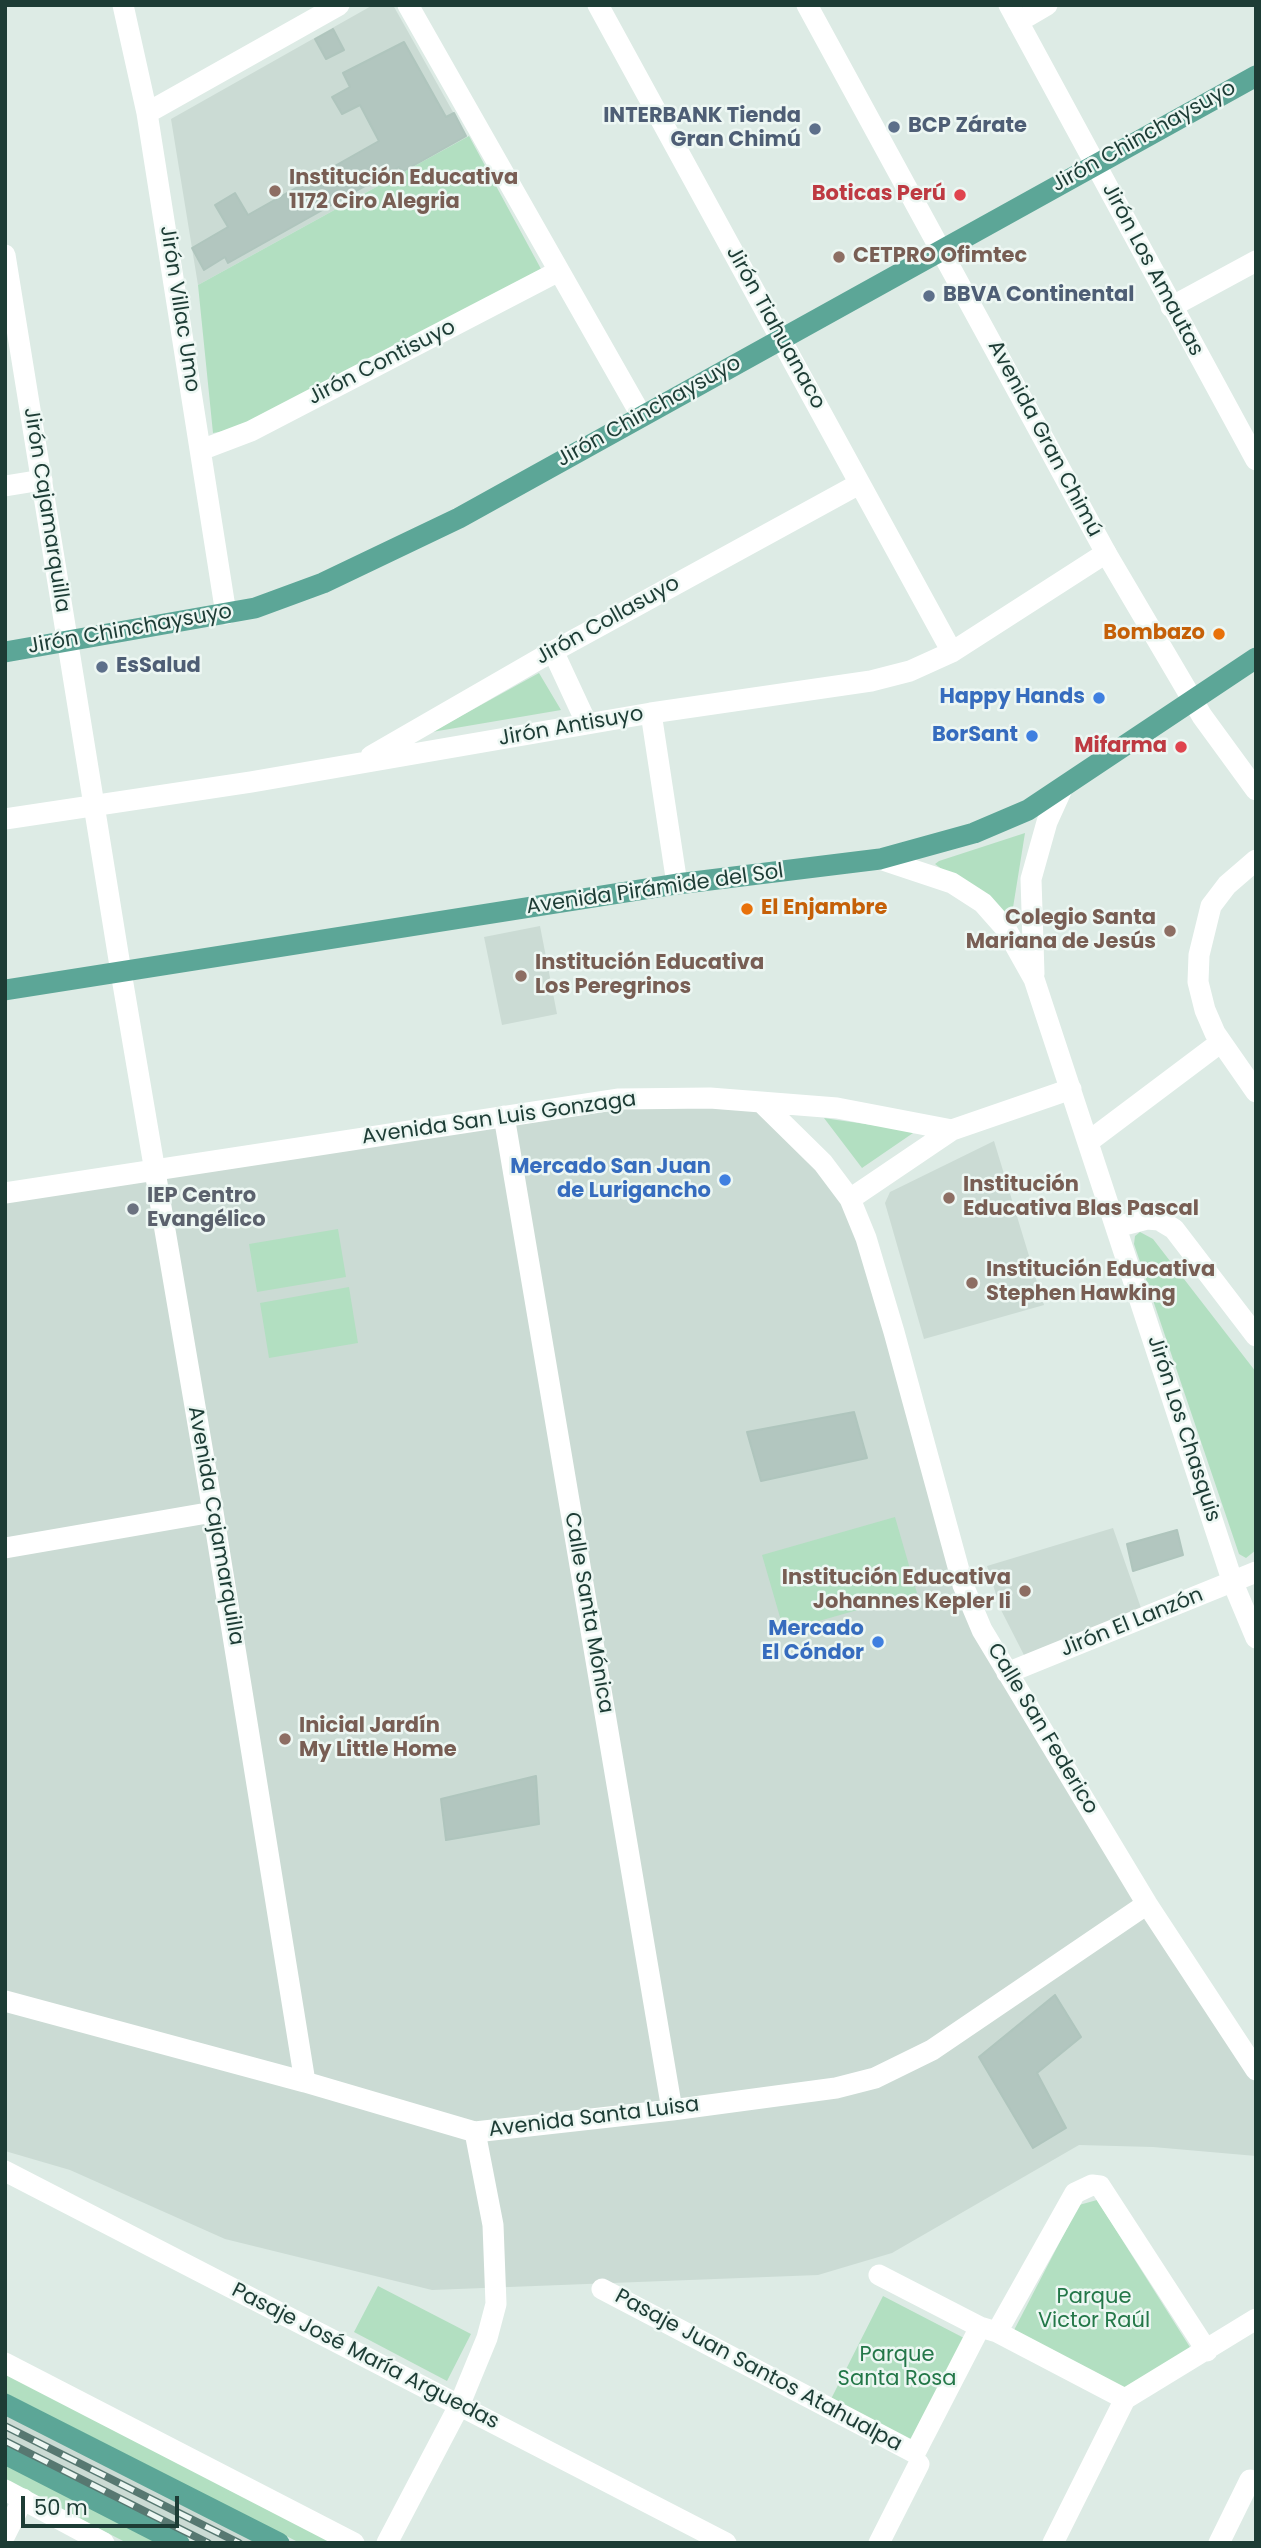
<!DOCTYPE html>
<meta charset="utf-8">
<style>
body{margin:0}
#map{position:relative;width:1261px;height:2548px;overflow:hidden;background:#ddebe5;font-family:Poppins,sans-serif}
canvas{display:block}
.frame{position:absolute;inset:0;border:7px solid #1d3c35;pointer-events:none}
.scale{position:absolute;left:21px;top:2496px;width:158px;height:32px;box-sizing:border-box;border:4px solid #1d3c35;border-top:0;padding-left:9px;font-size:21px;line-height:24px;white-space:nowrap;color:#1d3c35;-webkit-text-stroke:5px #edf7f3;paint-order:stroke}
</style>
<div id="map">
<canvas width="1261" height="2548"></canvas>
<div class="frame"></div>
<div class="scale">50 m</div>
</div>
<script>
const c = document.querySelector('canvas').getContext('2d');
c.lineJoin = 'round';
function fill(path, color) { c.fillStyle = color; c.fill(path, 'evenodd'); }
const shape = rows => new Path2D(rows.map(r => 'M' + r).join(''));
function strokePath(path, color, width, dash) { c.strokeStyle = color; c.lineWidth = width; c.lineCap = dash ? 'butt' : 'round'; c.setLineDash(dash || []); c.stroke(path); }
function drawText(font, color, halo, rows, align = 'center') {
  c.font = font + ' Poppins,sans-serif'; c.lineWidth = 5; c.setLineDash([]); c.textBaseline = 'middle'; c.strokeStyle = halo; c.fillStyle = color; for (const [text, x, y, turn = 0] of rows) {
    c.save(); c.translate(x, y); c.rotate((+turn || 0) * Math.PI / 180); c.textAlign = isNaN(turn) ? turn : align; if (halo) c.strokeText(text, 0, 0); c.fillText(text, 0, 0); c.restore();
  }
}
fill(shape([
 [373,5,393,5,467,137,198,285,171,119],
 [540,926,557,1014,502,1025,484,937],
 [611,1094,757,1110,862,1207,986,1631,1256,2073,1256,2156,1153,2147,1079,2145,892,2253,818,2275,432,2290,225,2239,70,2170,5,2151,5,1192],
 [994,1141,1044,1305,924,1339,885,1203,890,1192],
 [1113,1528,1141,1608,1025,1657,1001,1610,987,1566],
 [5,2413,259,2543,204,2543,5,2441]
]), '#cbdbd4');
fill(shape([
 [469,136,541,269,243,428,213,433,198,285],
 [539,673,561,710,432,732],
 [1025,833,1011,920,935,864,939,861],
 [824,1118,837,1120,916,1131,862,1168],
 [338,1229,346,1277,257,1292,249,1244],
 [1140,1232,1153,1239,1256,1372,1256,1550,1246,1558,1239,1554,1134,1244,1135,1236],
 [349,1287,358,1343,269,1358,260,1303],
 [895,1517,917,1593,784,1631,762,1555],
 [1097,2200,1193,2352,1126,2394,1011,2336,1079,2205],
 [378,2286,471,2334,447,2381,354,2332],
 [883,2296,964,2338,911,2440,831,2399],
 [5,2374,339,2543,300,2543,5,2393],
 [5,2463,164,2543,127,2543,5,2480]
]), '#b2dfc1');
const building = shape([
 [333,29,344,50,326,59,315,39,333,29],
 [404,42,446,117,454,113,466,136,402,172,399,167,228,263,225,257,204,270,192,248,228,227,215,205,235,193,248,215,379,141,360,105,342,114,332,97,350,87,343,73,404,42],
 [854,1412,867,1458,761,1481,747,1432,854,1412],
 [1177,1530,1183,1555,1133,1571,1127,1544,1177,1530],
 [536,1776,539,1824,446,1840,441,1799,536,1776],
 [1055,1995,1081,2037,1037,2073,1066,2128,1033,2148,979,2057,1055,1995]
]);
fill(building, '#b2c6bf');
strokePath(building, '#afc5bd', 2);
strokePath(shape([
 [123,5,147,113,226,614],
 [408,5,641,415],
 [598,5,952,652],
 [1009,5,1256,460],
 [1018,22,1047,5],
 [147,113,339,5],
 [1171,307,1256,261],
 [201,450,251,431,559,271],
 [5,486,42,480],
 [553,651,587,724],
 [651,713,677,884],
 [371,756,541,658,859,484],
 [5,819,251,782,651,713,871,681,910,671,952,652,1106,553],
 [880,859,952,883,983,903,1006,929,1034,979,1233,1583,1256,1638],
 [1256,860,1227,885,1211,906,1199,955,1198,982,1205,1010,1215,1033,1256,1092],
 [121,972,213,1512,305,2082],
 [1034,974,1031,879,1047,822,1062,789],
 [763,1104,823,1163,850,1199,866,1238,894,1332,963,1585,982,1630,1147,1904,1256,2070],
 [504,1116,672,2110],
 [1088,1142,1221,1042],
 [5,1193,619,1099,710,1098,837,1108,952,1130,1071,1089],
 [850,1199,952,1130],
 [1116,1227,1147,1219,1159,1220,1174,1229,1256,1336],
 [5,1548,213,1512],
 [1007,1673,1256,1572],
 [5,2001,305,2082,475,2132,672,2110,836,2088,875,2078,932,2050,1147,1904],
 [5,2171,726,2543],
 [879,2275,980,2327,997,2332,1125,2399],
 [602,2289,915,2453,980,2327],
 [997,2332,1075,2193,1092,2185,1100,2186,1207,2351],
 [1125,2399,1256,2319],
 [5,2535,23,2499],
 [387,2543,459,2406,487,2338,496,2304,493,2225,475,2132],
 [879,2543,919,2464],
 [1053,2543,1125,2399],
 [1219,2543,1250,2480]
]), '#fff', 21);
strokePath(shape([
 [807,5,1106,553,1202,716,1256,790],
 [5,255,121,972],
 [5,2363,354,2543],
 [5,2490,104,2543]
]), '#fff', 21);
strokePath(shape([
 [5,652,255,608,323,583,459,518,1256,76],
 [5,990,677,884,880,859,974,833,1028,810,1256,658],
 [5,2404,279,2543],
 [5,2454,179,2543]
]), '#5ca697', 21);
const rail = shape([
 [5,2426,239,2543],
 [5,2441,208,2543]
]);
strokePath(rail, '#577871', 8);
strokePath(rail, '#edf7f3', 5, [16]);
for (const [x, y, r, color] of [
 [894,127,7,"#5c6f8a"],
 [815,129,7,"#5c6f8a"],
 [275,191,7,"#8d6e63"],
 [960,195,7,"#e0444e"],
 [839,257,7,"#8d6e63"],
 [929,296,7,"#5c6f8a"],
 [1219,634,7,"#e8710a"],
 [102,667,7,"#5c6f8a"],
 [1099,698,7,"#3f7fe0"],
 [1032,736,7,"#3f7fe0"],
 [1181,747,7,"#e0444e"],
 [747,909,7,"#e8710a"],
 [1170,931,7,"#8d6e63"],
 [521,976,7,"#8d6e63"],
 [725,1180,7,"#3f7fe0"],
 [949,1198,7,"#8d6e63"],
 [133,1209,7,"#6b7280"],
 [972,1283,7,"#8d6e63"],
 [1025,1591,7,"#8d6e63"],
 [878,1642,7,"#3f7fe0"],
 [285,1739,7,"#8d6e63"]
]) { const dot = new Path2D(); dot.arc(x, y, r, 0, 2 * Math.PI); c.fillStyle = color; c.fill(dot); strokePath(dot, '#edf7f3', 2.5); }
drawText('bold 21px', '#4e5e75', '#edf7f3', [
 ["INTERBANK Tienda",801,117,"right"],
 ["Gran Chimú",801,141,"right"],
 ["BCP Zárate",908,127],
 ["BBVA Continental",943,296],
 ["EsSalud",116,667]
], 'left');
drawText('21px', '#1d3c35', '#edf7f3', [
 ["Jirón Chinchaysuyo",1144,137,-29],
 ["Jirón Los Amautas",1152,270,62],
 ["Jirón Villac Umo",179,309,81],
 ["Jirón Tiahuanaco",775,328,61],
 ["Jirón Contisuyo",382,363,-27],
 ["Jirón Chinchaysuyo",649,412,-29],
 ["Avenida Gran Chimú",1044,439,62],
 ["Jirón Cajamarquilla",46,510,81],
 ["Jirón Collasuyo",608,621,-29],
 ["Jirón Chinchaysuyo",130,630,-10],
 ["Jirón Antisuyo",571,727,-10],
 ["Avenida Pirámide del Sol",655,890,-8],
 ["Avenida San Luis Gonzaga",499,1119,-8],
 ["Jirón Los Chasquis",1183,1429,72],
 ["Avenida Cajamarquilla",215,1526,80],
 ["Calle Santa Mónica",588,1613,80],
 ["Jirón El Lanzón",1132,1623,-22],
 ["Calle San Federico",1042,1729,59],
 ["Avenida Santa Luisa",594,2118,-7],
 ["Pasaje José María Arguedas",365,2357,27],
 ["Pasaje Juan Santos Atahualpa",758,2371,28]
]);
drawText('bold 21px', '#785e54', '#edf7f3', [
 ["Institución Educativa",289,179],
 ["1172 Ciro Alegria",289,203],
 ["CETPRO Ofimtec",853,257],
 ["Colegio Santa",1156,919,"right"],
 ["Mariana de Jesús",1156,943,"right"],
 ["Institución Educativa",535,964],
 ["Los Peregrinos",535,988],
 ["Institución",963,1186],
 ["Educativa Blas Pascal",963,1210],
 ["Institución Educativa",986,1271],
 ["Stephen Hawking",986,1295],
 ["Institución Educativa",1011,1579,"right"],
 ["Johannes Kepler Ii",1011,1603,"right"],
 ["Inicial Jardín",299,1727],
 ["My Little Home",299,1751]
], 'left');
drawText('bold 21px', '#be3a42', '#edf7f3', [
 ["Boticas Perú",946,195],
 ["Mifarma",1167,747]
], 'right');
drawText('bold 21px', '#c56008', '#edf7f3', [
 ["Bombazo",1205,634],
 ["El Enjambre",761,909,"left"]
], 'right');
drawText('bold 21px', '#366cbe', '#edf7f3', [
 ["Happy Hands",1085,698],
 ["BorSant",1018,736],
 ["Mercado San Juan",711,1168],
 ["de Lurigancho",711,1192],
 ["Mercado",864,1630],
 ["El Cóndor",864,1654]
], 'right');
drawText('bold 21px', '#5b616d', '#edf7f3', [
 ["IEP Centro",147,1197],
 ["Evangélico",147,1221]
], 'left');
drawText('21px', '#237748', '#edf7f3', [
 ["Parque",1094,2298],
 ["Victor Raúl",1094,2322],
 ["Parque",897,2356],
 ["Santa Rosa",897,2380]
]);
</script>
